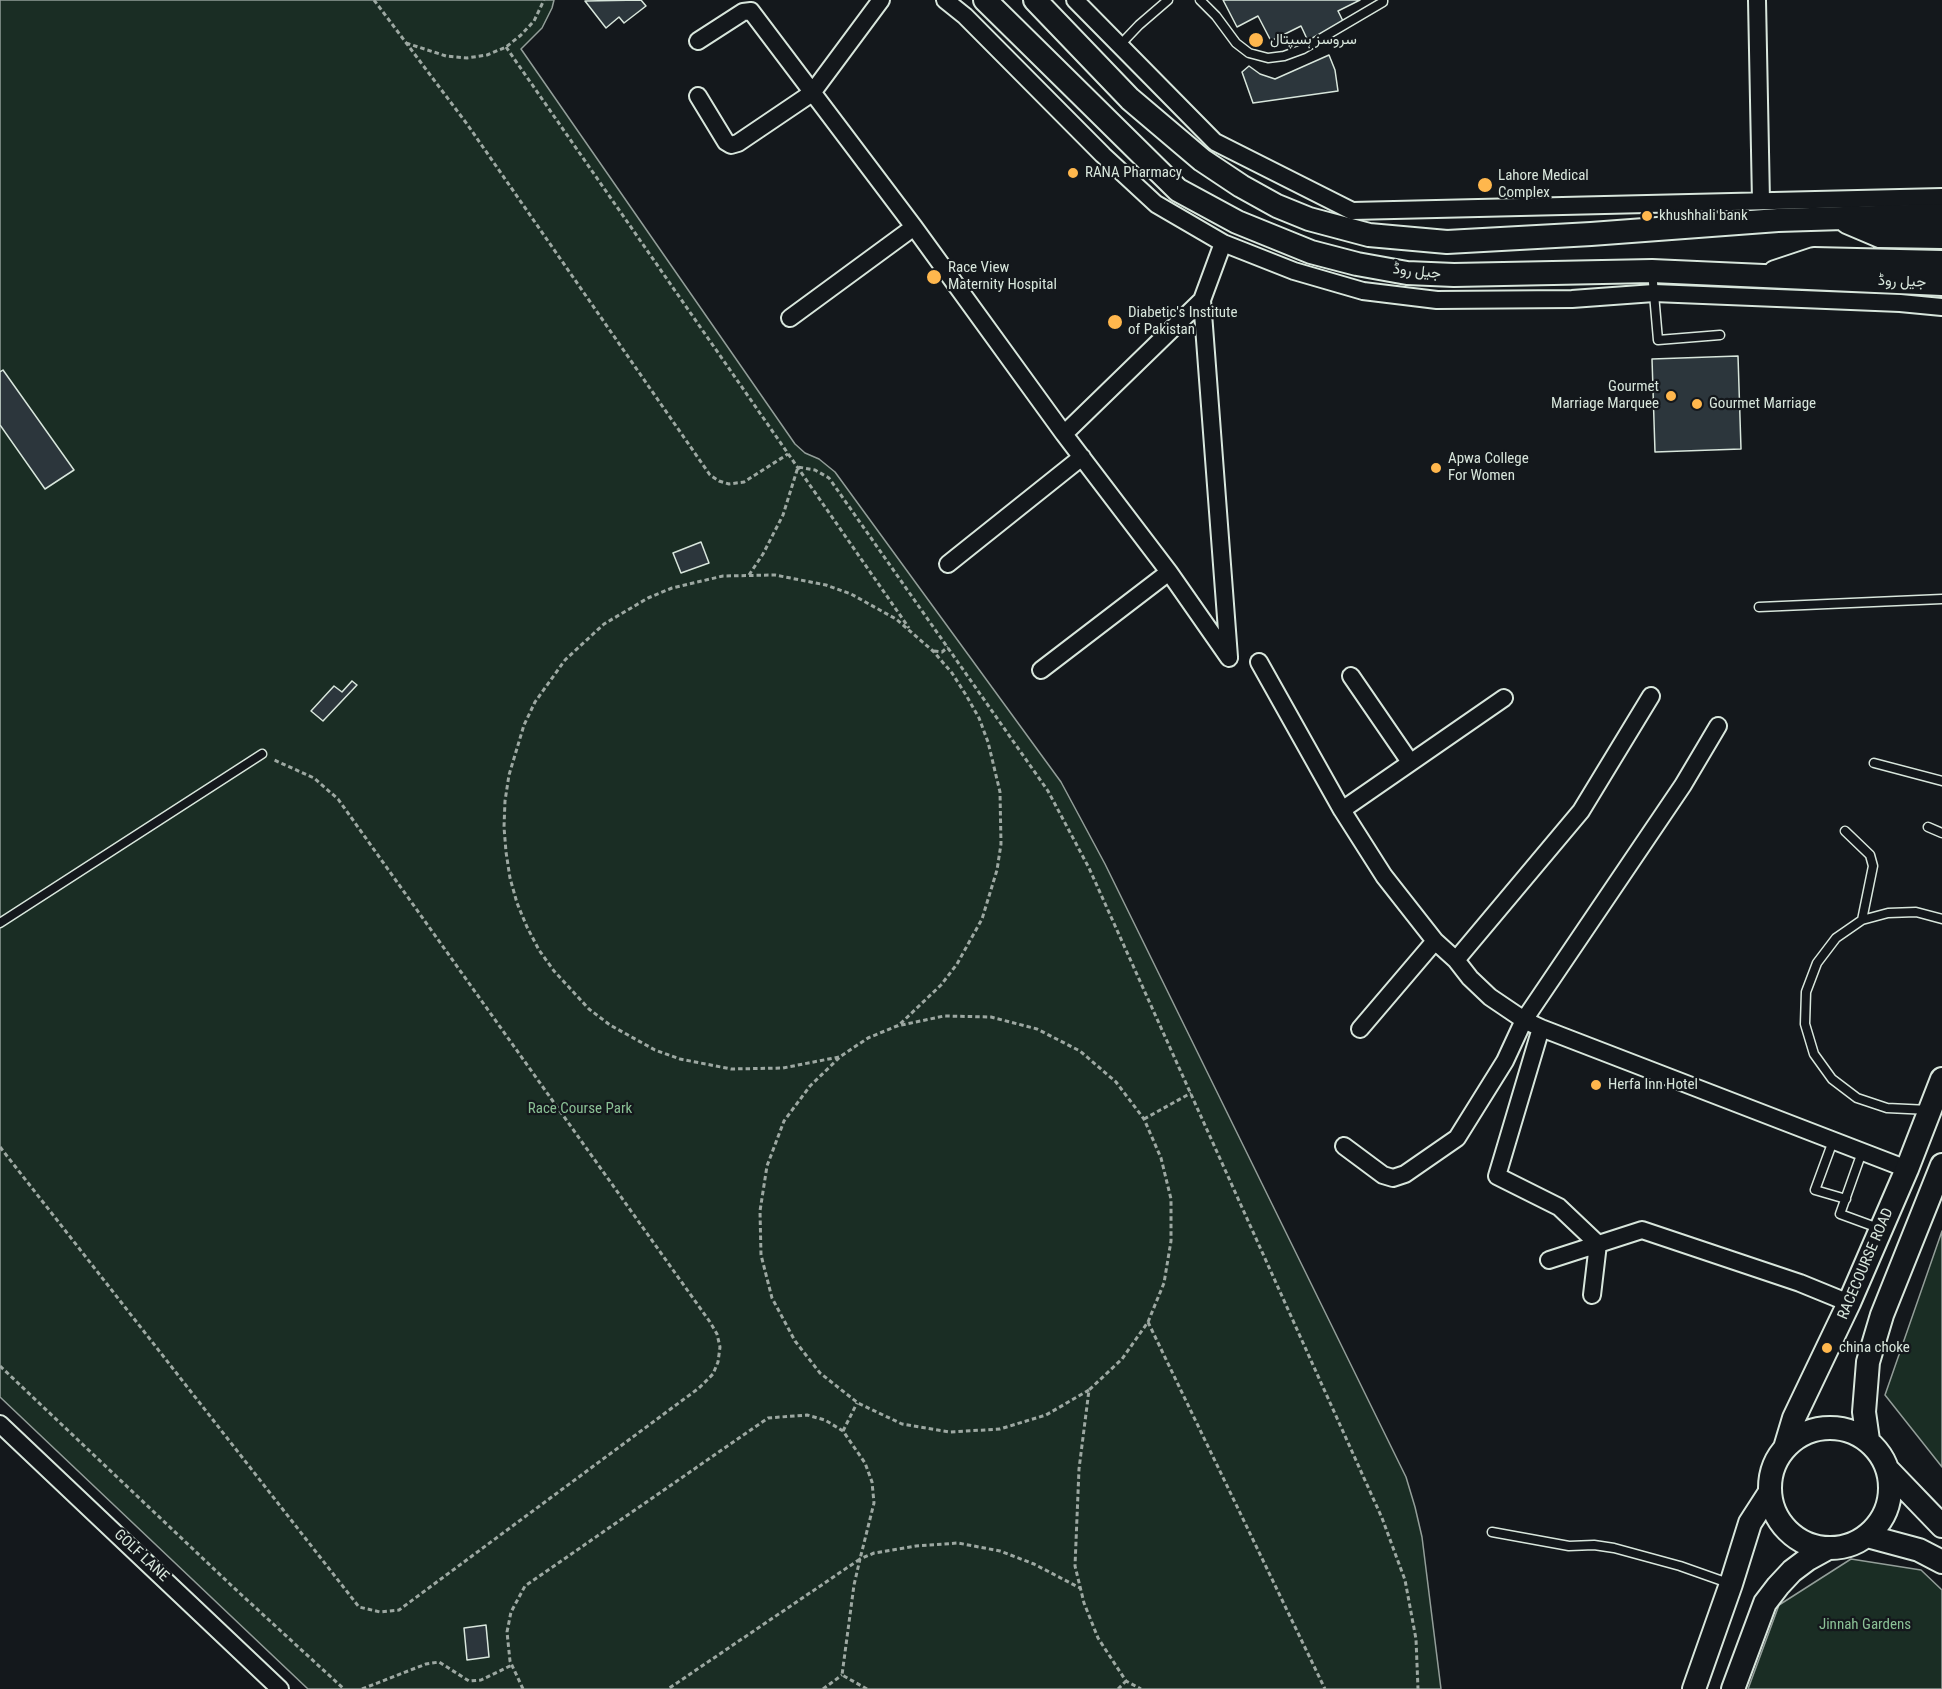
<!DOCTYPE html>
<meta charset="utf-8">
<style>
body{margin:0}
canvas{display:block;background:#14181c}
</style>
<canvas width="1942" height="1689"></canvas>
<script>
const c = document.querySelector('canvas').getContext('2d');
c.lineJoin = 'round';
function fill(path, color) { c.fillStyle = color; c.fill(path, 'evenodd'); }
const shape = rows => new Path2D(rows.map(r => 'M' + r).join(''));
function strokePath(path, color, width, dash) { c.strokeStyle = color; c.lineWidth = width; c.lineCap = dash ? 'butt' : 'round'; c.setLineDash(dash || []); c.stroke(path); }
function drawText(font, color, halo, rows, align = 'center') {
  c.font = font + ' "Roboto Condensed",Vazirmatn,sans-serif'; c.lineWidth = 4.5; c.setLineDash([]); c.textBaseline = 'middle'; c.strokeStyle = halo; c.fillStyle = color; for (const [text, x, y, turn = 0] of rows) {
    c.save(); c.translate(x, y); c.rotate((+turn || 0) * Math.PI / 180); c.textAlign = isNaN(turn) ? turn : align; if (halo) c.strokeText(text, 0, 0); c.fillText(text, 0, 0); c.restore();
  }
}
const green = shape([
 [0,0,554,0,552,8,542,28,521,49,795,444,805,453,819,459,835,472,1061,782,1105,864,1406,1477,1415,1507,1422,1537,1441,1689,308,1689,0,1397,0,0],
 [1942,1231,1942,1467,1885,1395,1942,1231],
 [1851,1559,1921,1570,1942,1590,1942,1689,1748,1689,1779,1605,1851,1559]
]);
fill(green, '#1a2d24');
strokePath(green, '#939e99', 1.5);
const building = shape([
 [641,0,646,6,624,23,619,17,606,28,585,1,641,0],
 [1223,0,1360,0,1338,11,1344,23,1308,41,1301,26,1271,41,1258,16,1237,27,1223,0],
 [1329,55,1335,70,1338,91,1253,103,1242,72,1249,66,1260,74,1275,79,1329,55],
 [1738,356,1741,449,1655,452,1652,359,1738,356],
 [3,370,74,470,45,489,0,425,0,372,3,370],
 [701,542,709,563,681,573,673,553,701,542],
 [352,681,357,685,323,721,311,711,334,686,342,692,352,681],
 [486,1625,489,1657,467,1660,464,1628,486,1625]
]);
fill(building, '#2c363c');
strokePath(building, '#d8e6dc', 1.5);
const lane = shape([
 [1200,0,1216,16,1236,43,1249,53,1268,58,1284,56,1303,49,1383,2,1383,0],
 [1120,45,1139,25,1168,0],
 [1652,271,1658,340,1720,335],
 [1759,607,1942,599],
 [1874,763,1942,781],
 [1928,827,1942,833],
 [1845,831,1870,855,1873,866,1862,920],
 [0,923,262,754],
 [1929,1110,1887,1108,1857,1098,1832,1079,1814,1054,1805,1024,1806,992,1817,963,1836,938,1862,920,1888,913,1916,912,1942,919],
 [1833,1141,1815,1190,1846,1199],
 [1862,1152,1840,1214,1881,1229],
 [1492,1532,1569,1546,1594,1545,1614,1548,1680,1566,1731,1584]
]);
const street = shape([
 [945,0,965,16,1103,155,1156,204,1223,243,1294,271,1363,291,1437,300,1572,299,1654,293,1900,303,1942,307],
 [1075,0,1215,142,1352,211,1942,197],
 [1757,0,1761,201],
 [698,41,743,12,751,11,914,227,1064,434,1169,572,1229,658],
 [698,96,726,142,731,145,738,143,812,93,881,0],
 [1223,243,1202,300,1229,657],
 [790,318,914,227],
 [1064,434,1202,300],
 [948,564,1082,457],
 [1259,662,1342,810,1384,876,1435,941,1456,960,1470,978,1490,997,1524,1020,1541,1028,1907,1169],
 [1041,670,1169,572],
 [1351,676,1410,762],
 [1342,810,1504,698],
 [1456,960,1581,811,1651,696],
 [1541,1028,1497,1176,1559,1207,1598,1244,1592,1295],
 [1360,1029,1435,941],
 [1344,1146,1383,1175,1393,1178,1405,1174,1457,1138,1505,1061,1524,1020,1683,785,1718,726],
 [1549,1260,1642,1230,1800,1283,1849,1303],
 [0,1424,280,1689]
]);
const secondary = shape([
 [985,0,1178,190,1237,222,1311,252,1357,264,1407,273,1454,275,1652,271,1942,284],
 [1035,0,1130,99,1202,160,1241,186,1277,206,1309,219,1369,235,1447,242,1591,234,1778,220,1942,215],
 [1847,222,1880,236,1942,237],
 [1775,272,1814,259,1942,262],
 '1770 1488a60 60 0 1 1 120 0a60 60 0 1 1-120 0Z',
 [1868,1440,1864,1412,1868,1362,1882,1315,1942,1165],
 [1785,1448,1794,1418,1849,1303,1907,1169,1942,1079],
 [1889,1471,1942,1526],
 [1867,1536,1919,1550,1942,1562],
 [1694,1689,1731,1584,1750,1523,1770,1492],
 [1733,1689,1765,1603,1778,1586,1792,1571,1808,1559,1828,1548]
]);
strokePath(lane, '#d8e6dc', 11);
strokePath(street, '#d8e6dc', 20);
strokePath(secondary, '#d8e6dc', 26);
strokePath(shape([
 [374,0,467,124,710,475,719,481,729,484,744,482,788,454],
 [406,43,446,56,467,58,487,55,506,47,521,35,534,21,544,0],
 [506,47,909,628],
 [749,575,763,554,783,515,798,467,815,470,829,478,1048,791,1089,868,1382,1518,1405,1580,1416,1639,1418,1689],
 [934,651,942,652,948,647],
 [839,1057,783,1068,731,1069,680,1059,655,1050,610,1025,589,1009,554,971,539,950,527,927,517,903,510,878,506,852,504,827,505,801,509,775,524,725,535,702,565,660,604,624,648,598,672,588,723,576,775,575,826,585,851,594,896,619,933,651,952,673,966,695,979,718,988,742,1000,792,1001,844,997,870,982,919,957,964,941,985,898,1026],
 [1144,1119,1191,1093],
 [0,1147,359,1607,380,1612,399,1610,699,1388,713,1374,718,1362,720,1347,717,1334,710,1322,338,799,314,778,272,759],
 [1148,1322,1325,1689],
 [0,1366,233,1587,344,1689],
 [1089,1390,1046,1415,1000,1429,950,1432,902,1424,858,1403,820,1373,795,1341,772,1298,761,1255,760,1211,767,1166,784,1121,810,1086,841,1056,868,1038,897,1026,944,1016,991,1017,1037,1029,1080,1051,1116,1082,1144,1119,1161,1158,1171,1199,1171,1241,1164,1283,1148,1322,1122,1359,1089,1390,1079,1469,1075,1566,1084,1603,1098,1638,1126,1681,1141,1689],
 [843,1431,857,1403],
 [362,1689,426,1664,439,1662,469,1681,481,1680,512,1665],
 [523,1689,510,1661,507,1632,511,1612,525,1586,768,1418,807,1415,825,1420,843,1431,865,1463,872,1482,874,1503,860,1559,668,1689],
 [823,1689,842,1675],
 [867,1689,842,1675,854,1585,860,1559,874,1553,916,1546,958,1543,1000,1551,1034,1564,1080,1588],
 [1118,1689,1126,1681]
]), '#9da8a2', 3, [4.5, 3]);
strokePath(lane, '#14181c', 8);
strokePath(street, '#14181c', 16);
strokePath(secondary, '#14181c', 22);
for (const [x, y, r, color] of [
 [1256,40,8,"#ffb74d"],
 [1073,173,6,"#ffb74d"],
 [1485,185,8,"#ffb74d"],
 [1647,216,6,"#ffb74d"],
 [934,277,8,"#ffb74d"],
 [1115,322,8,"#ffb74d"],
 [1671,396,6,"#ffb74d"],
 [1697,404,6,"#ffb74d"],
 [1436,468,6,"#ffb74d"],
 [1596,1085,6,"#ffb74d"],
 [1827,1348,6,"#ffb74d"]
]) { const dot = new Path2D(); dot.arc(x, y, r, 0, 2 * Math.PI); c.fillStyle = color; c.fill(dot); strokePath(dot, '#14181c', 2); }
drawText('15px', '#d8e6dc', '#14181c', [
 ["سروسز ہسپتال",1270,40],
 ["RANA Pharmacy",1085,173],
 ["Lahore Medical",1498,176],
 ["Complex",1498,193],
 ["khushhali bank",1659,216],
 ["Race View",948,268],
 ["Maternity Hospital",948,285],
 ["Diabetic's Institute",1128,313],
 ["of Pakistan",1128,330],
 ["Gourmet",1659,387,"right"],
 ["Marriage Marquee",1659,404,"right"],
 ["Gourmet Marriage",1709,404],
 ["Apwa College",1448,459],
 ["For Women",1448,476],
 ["Herfa Inn Hotel",1608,1085],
 ["china choke",1839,1348]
], 'left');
drawText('15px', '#d8e6dc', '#14181c', [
 ["جیل روڈ",1417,272,6],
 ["جیل روڈ",1902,282,2],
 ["RACECOURSE ROAD",1866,1264,-67],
 ["GOLF LANE",141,1556,43]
]);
drawText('15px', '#8ac095', '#14181c', [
 ["Race Course Park",580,1109],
 ["Jinnah Gardens",1865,1625]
]);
</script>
